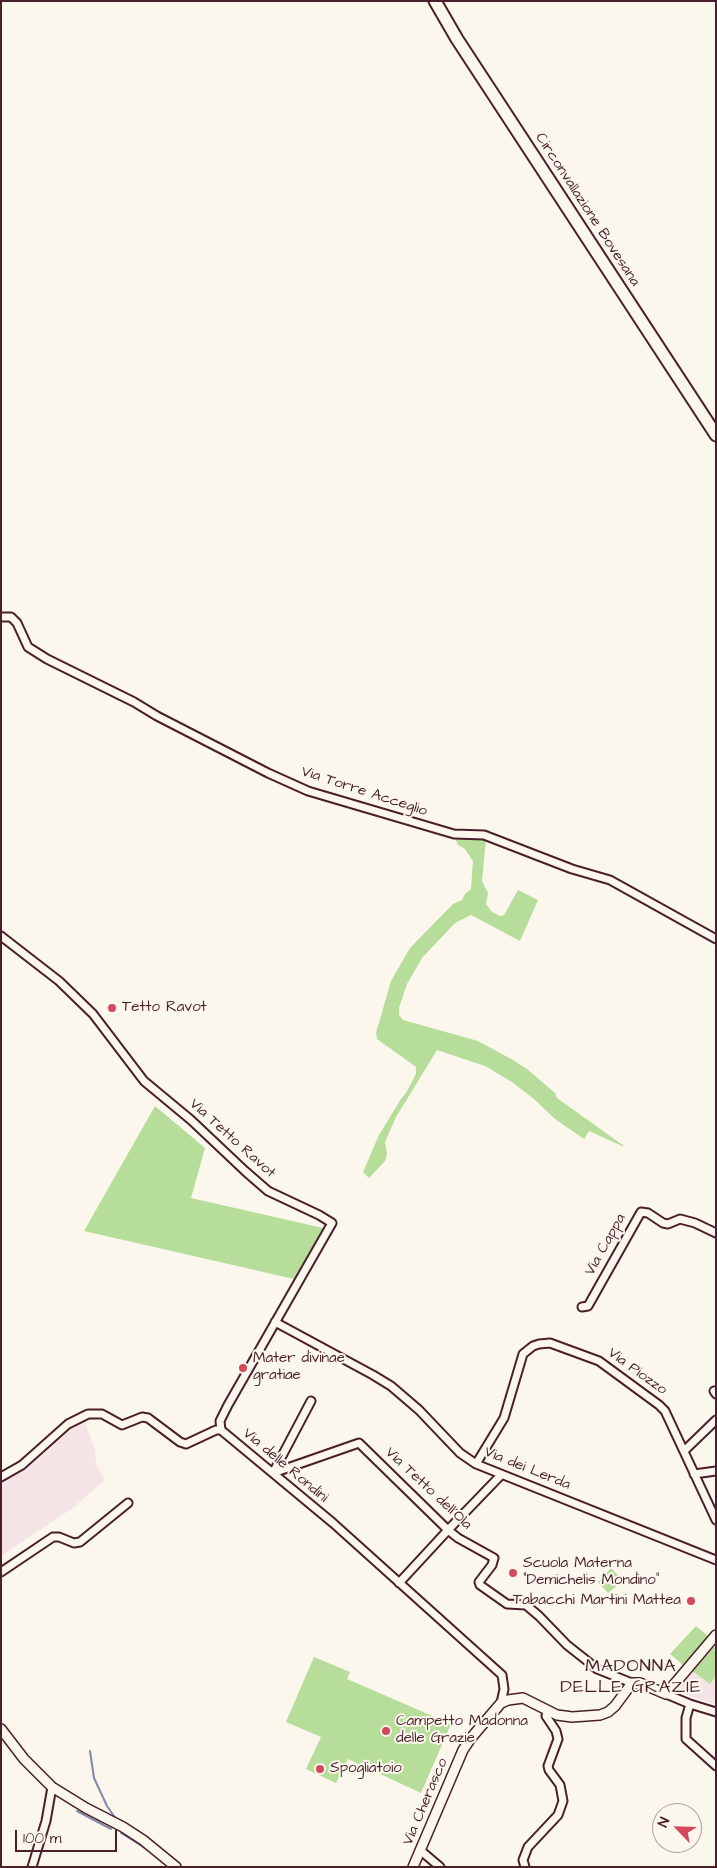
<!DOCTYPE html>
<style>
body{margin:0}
#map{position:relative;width:717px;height:1868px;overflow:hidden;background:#fbf7ec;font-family:"Architects Daughter",sans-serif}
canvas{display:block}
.frame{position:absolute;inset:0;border:2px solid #4a1f2b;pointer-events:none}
.north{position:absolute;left:652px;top:1803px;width:50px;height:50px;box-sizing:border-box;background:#fbf7ec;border:1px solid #b4a19f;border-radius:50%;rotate:294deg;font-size:14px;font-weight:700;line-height:20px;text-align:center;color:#4a1f2b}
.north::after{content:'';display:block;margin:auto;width:18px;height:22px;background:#d1495b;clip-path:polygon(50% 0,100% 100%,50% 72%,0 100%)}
.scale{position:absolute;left:15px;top:1830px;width:102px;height:22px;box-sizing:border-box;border:2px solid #4a1f2b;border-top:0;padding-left:6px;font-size:15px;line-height:18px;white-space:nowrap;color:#4a1f2b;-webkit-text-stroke:4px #fbf7ec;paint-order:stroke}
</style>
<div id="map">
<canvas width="717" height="1868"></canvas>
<div class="frame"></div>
<div class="north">N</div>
<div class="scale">100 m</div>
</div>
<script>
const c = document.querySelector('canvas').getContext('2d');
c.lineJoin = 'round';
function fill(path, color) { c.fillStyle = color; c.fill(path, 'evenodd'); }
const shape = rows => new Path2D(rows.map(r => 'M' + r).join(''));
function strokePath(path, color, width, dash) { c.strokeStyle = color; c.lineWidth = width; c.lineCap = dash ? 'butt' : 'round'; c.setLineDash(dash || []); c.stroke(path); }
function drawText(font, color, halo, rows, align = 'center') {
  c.font = font + ' "Architects Daughter",sans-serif'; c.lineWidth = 4; c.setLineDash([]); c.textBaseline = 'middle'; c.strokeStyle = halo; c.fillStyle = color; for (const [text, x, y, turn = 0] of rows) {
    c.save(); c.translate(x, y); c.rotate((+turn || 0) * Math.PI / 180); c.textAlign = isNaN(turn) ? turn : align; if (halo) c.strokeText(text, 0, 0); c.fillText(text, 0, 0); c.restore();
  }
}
fill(shape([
 [85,1421,95,1450,96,1464,105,1480,74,1507,1,1556,1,1483,28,1468,74,1427],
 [691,1670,710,1684,716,1677,716,1705,675,1691]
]), '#f5e4e6');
fill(shape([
 [454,836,486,839,482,881,488,893,486,904,492,912,500,916,504,915,518,890,538,900,520,941,471,915,455,923,422,958,407,984,399,1008,399,1015,403,1020,478,1041,513,1060,527,1069,555,1093,557,1098,624,1146,622,1146,589,1131,584,1139,555,1119,534,1099,512,1082,485,1066,437,1050,396,1117,385,1142,387,1154,385,1161,369,1178,363,1172,379,1135,401,1099,406,1093,416,1074,416,1067,377,1039,376,1033,391,981,410,948,453,904,462,900,465,894,471,889,473,861,465,849,458,845],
 [155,1106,205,1148,191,1198,323,1228,294,1279,84,1231],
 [611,1568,618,1575,617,1580,619,1584,608,1593,598,1582],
 [696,1626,709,1637,684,1666,670,1654],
 [716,1647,716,1676,710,1684,691,1670,708,1648],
 [314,1657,350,1672,347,1679,451,1724,421,1793,348,1759,336,1783,306,1769,321,1737,286,1722]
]), '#b6dd99');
strokePath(shape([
 [90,1751,94,1778,107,1806,116,1819],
 [77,1811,111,1829],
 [121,1833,153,1853]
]), '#7f89aa', 2);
const minor = shape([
 [1,617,11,617,17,623,28,647,47,659,134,702,157,716,268,773,308,791,454,834,484,835,572,869,610,880,716,939],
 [1,936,59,981,93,1014,144,1081,191,1120,245,1171,268,1191,319,1215,332,1223,228,1405,220,1421,221,1430],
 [582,1307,588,1306,641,1212,648,1213,663,1223,668,1224,680,1219,695,1223,716,1233],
 [275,1322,373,1375,391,1386,419,1410,460,1453,476,1464,716,1560],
 [714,1391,716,1394],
 [684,1451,716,1420],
 [476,1464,504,1418,523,1354,533,1346,539,1344,550,1343,599,1361,659,1405,665,1411,716,1520],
 [273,1473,359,1443,448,1530,458,1538,494,1558,492,1565,479,1582,480,1585,507,1604,526,1605,539,1616,567,1645,586,1660,597,1669,632,1683],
 [273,1473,311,1401],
 [694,1474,716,1471],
 [1,1477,22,1465,68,1424,88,1414,102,1414,122,1425,142,1417,148,1418,180,1442,186,1444,216,1430,221,1430,333,1523,502,1675,504,1689,501,1703],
 [1,1572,53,1537,59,1537,74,1543,80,1542,128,1503],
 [399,1583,448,1530,501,1475],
 [666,1694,690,1704,716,1712],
 [690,1704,686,1718,686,1739,716,1766],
 [420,1850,440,1867],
 [32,1867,46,1821,52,1787],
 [525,1867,523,1860,528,1847,558,1815,563,1801,560,1785,549,1770,548,1766,558,1739,556,1731,546,1716,547,1711]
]);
const tertiary = shape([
 [1,1729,24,1759,52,1787,86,1808,123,1827,143,1840,176,1867],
 [413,1867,463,1750,471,1738,501,1703,508,1700,523,1698,557,1715,572,1717,600,1715,608,1712,615,1706,632,1683,640,1683,666,1694,716,1635]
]);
const primary = shape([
 [435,1,457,39,716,435]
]);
strokePath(minor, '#4a1f2b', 11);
strokePath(tertiary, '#4a1f2b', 12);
strokePath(primary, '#4a1f2b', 15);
strokePath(minor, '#fbf7ec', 7);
strokePath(tertiary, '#fbf7ec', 9);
strokePath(primary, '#fbf7ec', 11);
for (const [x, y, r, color] of [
 [112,1008,5,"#d1495b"],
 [243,1368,5,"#d1495b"],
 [513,1573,5,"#d1495b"],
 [691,1601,5,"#d1495b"],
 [386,1731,5,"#d1495b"],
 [320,1769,5,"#d1495b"]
]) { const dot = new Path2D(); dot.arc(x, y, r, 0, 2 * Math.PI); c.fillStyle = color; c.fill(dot); strokePath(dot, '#fbf7ec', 2); }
drawText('15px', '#4a1f2b', '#fbf7ec', [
 ["Circonvallazione Bovesana",587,210,57],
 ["Via Torre Acceglio",364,792,18],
 ["Via Tetto Ravot",232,1139,42],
 ["Via Cappa",606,1245,-61],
 ["Via Piozzo",637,1372,36],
 ["Via delle Rondini",285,1466,40],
 ["Via dei Lerda",527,1469,22],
 ["Via Tetto dell'Ola",428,1489,43],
 ["Via Cherasco",426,1802,-67]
]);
drawText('15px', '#4a1f2b', '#fbf7ec', [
 ["Tetto Ravot",122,1008],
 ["Mater divinae",253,1359],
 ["gratiae",253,1376],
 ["Scuola Materna",523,1564],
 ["\"Demichelis Mondino\"",523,1581],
 ["Tabacchi Martini Mattea",681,1601,"right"],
 ["Campetto Madonna",396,1722],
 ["delle Grazie",396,1739],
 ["Spogliatoio",330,1769]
], 'left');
c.letterSpacing = '1px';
drawText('18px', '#4a1f2b', '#fbf7ec', [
 ["MADONNA",631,1667],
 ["DELLE GRAZIE",631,1688]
]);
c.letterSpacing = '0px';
</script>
